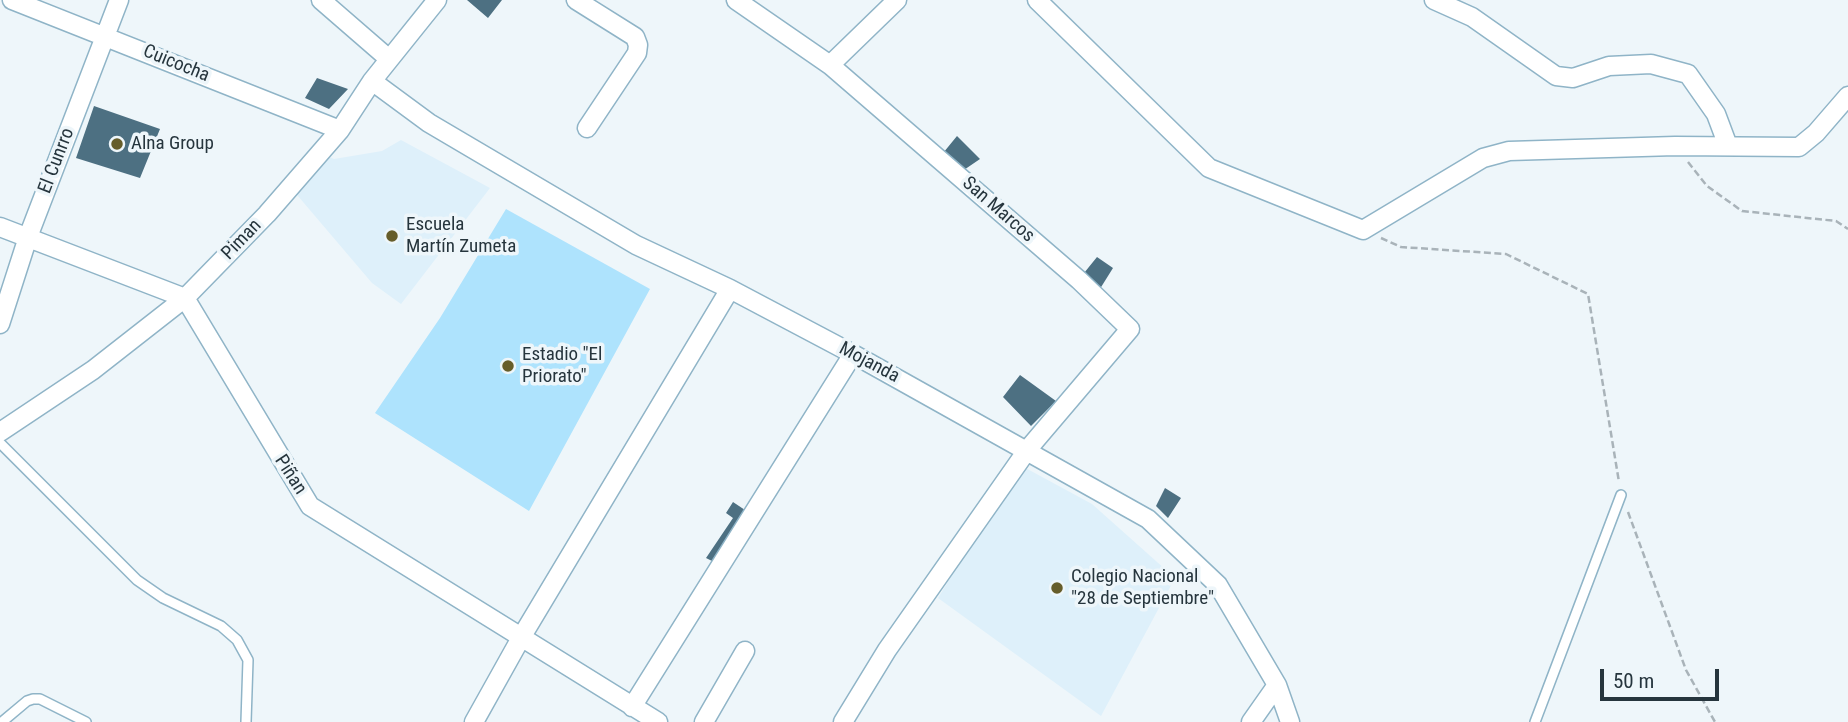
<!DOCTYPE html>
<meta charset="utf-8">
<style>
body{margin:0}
#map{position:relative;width:1848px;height:722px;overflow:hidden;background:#eef6fa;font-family:"Roboto Condensed",sans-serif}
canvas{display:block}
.scale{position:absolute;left:1600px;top:669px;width:119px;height:32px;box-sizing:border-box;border:4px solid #26353d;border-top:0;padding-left:9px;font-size:21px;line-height:24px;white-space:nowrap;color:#26353d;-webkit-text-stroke:5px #eef6fa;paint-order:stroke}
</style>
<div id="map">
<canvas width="1848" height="722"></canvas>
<div class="scale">50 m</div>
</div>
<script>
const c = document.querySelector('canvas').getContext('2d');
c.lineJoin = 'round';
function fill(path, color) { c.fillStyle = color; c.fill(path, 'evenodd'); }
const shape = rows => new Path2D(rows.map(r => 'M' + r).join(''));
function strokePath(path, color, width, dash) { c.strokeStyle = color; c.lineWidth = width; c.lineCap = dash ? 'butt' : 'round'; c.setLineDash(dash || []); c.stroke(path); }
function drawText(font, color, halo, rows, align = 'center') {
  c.font = font + ' "Roboto Condensed",sans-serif'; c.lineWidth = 7; c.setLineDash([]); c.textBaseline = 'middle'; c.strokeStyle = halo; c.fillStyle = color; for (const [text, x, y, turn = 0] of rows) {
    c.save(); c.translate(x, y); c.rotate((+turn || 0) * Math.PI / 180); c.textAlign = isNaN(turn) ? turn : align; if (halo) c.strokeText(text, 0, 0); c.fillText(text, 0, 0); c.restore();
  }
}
fill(shape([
 [401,140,490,188,401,304,372,283,292,189,322,153,334,159,382,151],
 [1020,465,1092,504,1175,578,1101,716,938,598]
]), '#def0fa');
fill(shape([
 [506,209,650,289,529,511,375,413,440,318]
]), '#aee3fd');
fill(shape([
 [467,0,502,0,488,18],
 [317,78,348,89,329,109,305,98],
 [94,106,160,129,140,178,76,158],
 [957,136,980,159,958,174,939,158],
 [1097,257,1113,268,1098,292,1080,278],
 [1020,375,1056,401,1031,426,1003,397],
 [1165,488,1181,498,1168,518,1156,506],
 [733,502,748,512,714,562,706,558,733,518,726,513]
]), '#4d7082');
const service = shape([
 [0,443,137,580,163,598,221,626,237,640,248,660,246,722],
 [2,722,27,701,33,699,40,699,86,722],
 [1535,722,1621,495]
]);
const minor = shape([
 [12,0,340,130],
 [321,0,389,59],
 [576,0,635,37,638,45,637,53,587,128],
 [736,0,830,65,1079,280,1130,329,1028,449,887,650,843,722],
 [1037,0,1209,168,1363,230,1483,158,1509,151,1675,146,1799,147,1816,133,1848,96],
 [1434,0,1472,17,1556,76,1573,78,1609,66,1651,64,1688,74,1716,114,1728,146],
 [830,65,897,0],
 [372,81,429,123,636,245,730,289,853,354,1148,519,1218,585,1277,685,1290,722],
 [0,227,185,298,310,506,658,722],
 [0,324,28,237,119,0],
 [0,432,93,370,185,298,267,214,340,130,372,81,437,0],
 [632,707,853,354],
 [474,722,522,636,730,289],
 [704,722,745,651],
 [1251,722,1277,685]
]);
strokePath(service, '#8fb4c7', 12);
strokePath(minor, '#8fb4c7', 21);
strokePath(shape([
 [1688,162,1707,186,1742,211,1836,221,1848,229],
 [1381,238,1401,247,1506,254,1588,294,1619,482],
 [1628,512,1686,670,1715,722]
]), '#a9b3b9', 2.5, [7, 3.5]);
strokePath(service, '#fff', 9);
strokePath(minor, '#fff', 18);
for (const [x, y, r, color] of [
 [117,144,7,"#665d2a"],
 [392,236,7,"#665d2a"],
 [508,366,7,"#665d2a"],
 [1057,588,7,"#665d2a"]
]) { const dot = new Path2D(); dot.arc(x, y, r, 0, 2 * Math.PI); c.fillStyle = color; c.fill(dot); strokePath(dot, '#eef6fa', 2.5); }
drawText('19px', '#26353d', '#eef6fa', [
 ["Cuicocha",176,64,22],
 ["El Cunrro",57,161,-69],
 ["San Marcos",998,210,41],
 ["Piman",242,240,-46],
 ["Mojanda",869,363,28],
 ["Piñan",290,475,57]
]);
drawText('19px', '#26353d', '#eef6fa', [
 ["Alna Group",131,144],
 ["Escuela",406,225],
 ["Martín Zumeta",406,247],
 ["Estadio \"El",522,355],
 ["Priorato\"",522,377],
 ["Colegio Nacional",1071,577],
 ["\"28 de Septiembre\"",1071,599]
], 'left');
</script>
